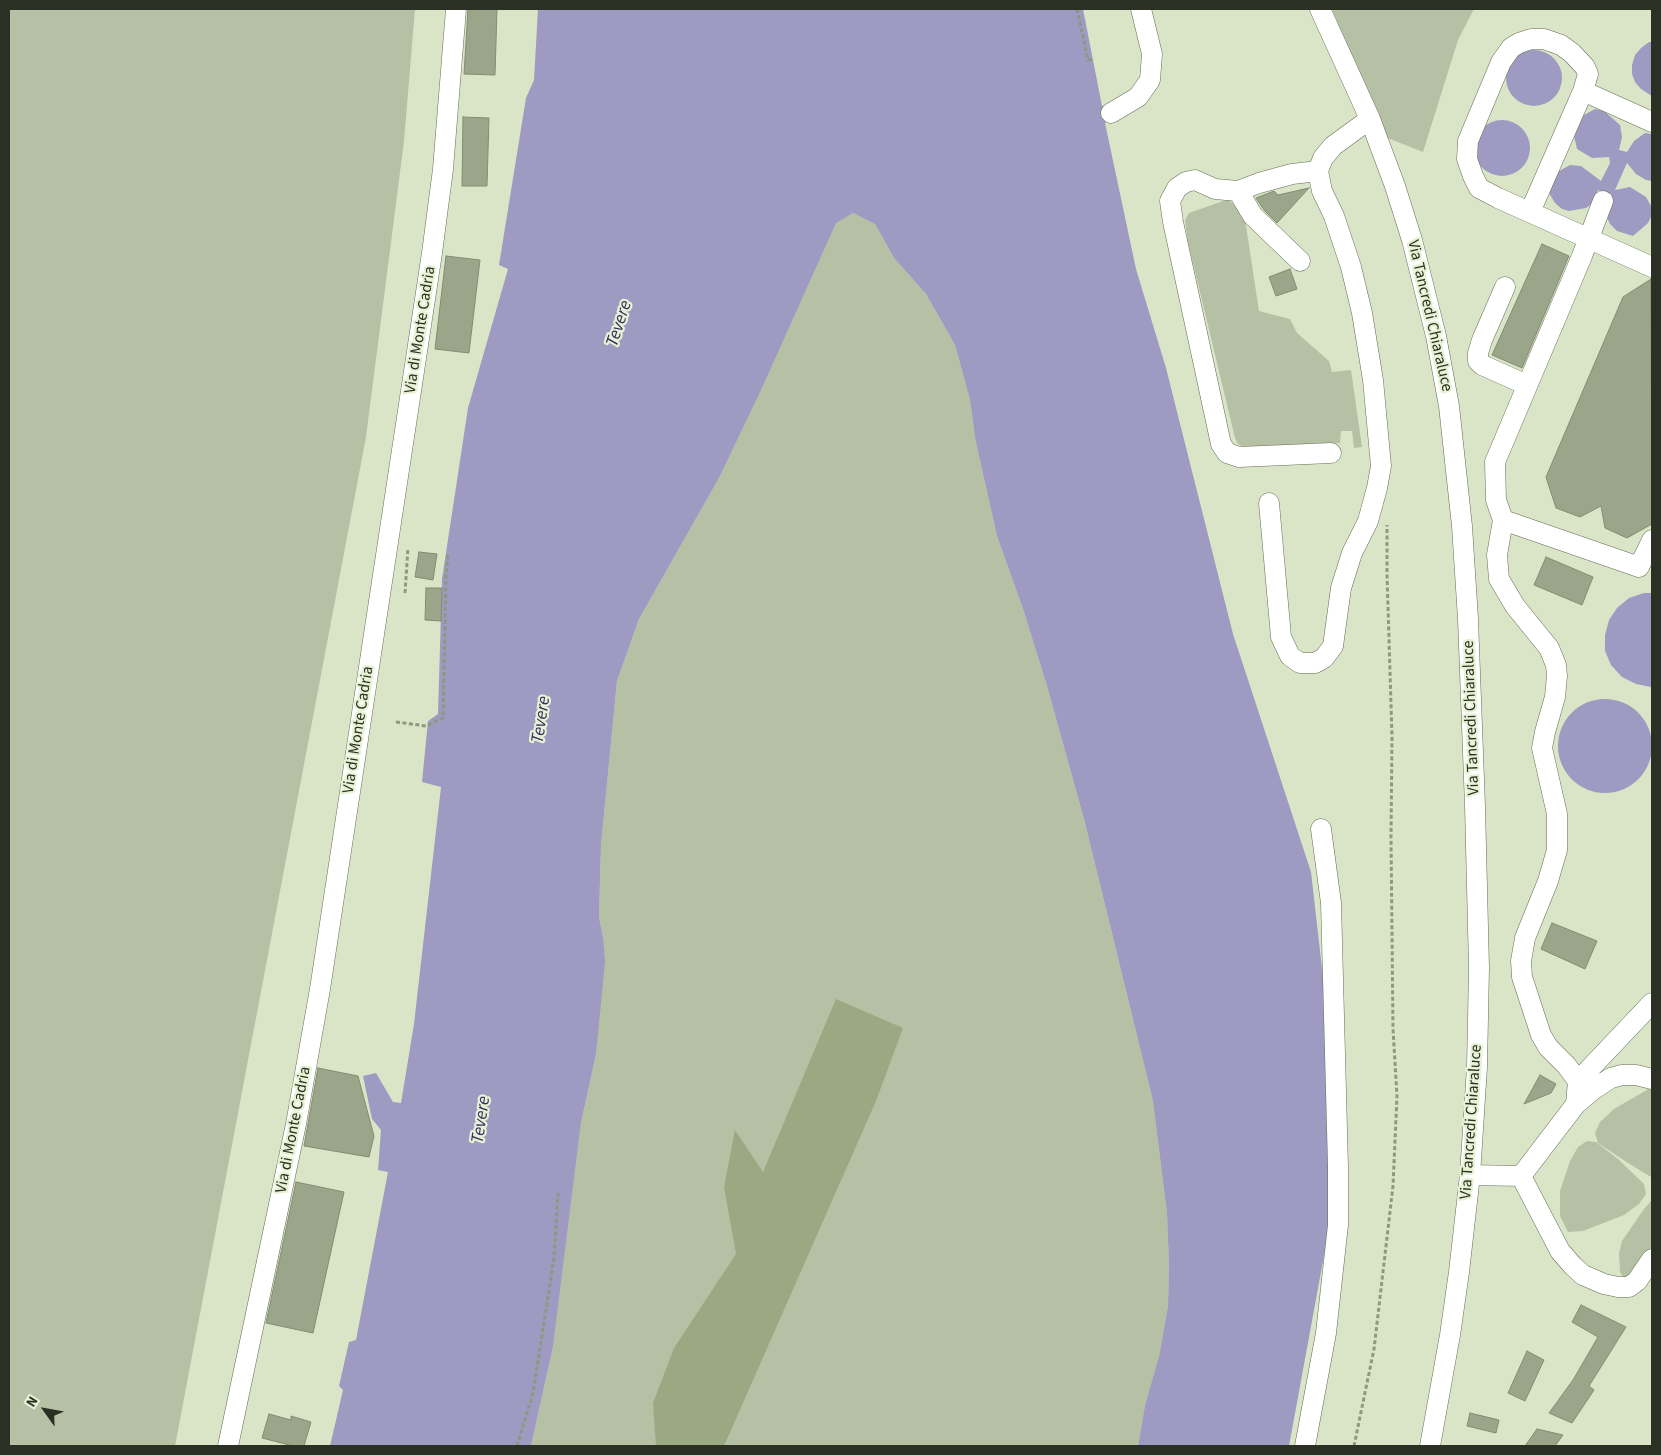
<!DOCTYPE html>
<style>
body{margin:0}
#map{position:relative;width:1661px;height:1455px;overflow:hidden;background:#dae5c8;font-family:"Source Sans 3",sans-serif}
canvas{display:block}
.frame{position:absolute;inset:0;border:10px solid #2b2f24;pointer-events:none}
.north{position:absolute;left:20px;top:1385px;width:50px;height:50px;-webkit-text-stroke:4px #e7f2d4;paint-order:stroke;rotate:302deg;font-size:14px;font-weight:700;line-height:20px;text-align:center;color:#2b2f24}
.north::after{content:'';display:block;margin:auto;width:18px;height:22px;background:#2b2f24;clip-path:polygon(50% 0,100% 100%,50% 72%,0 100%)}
</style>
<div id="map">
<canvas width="1661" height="1455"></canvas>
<div class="frame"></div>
<div class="north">N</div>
</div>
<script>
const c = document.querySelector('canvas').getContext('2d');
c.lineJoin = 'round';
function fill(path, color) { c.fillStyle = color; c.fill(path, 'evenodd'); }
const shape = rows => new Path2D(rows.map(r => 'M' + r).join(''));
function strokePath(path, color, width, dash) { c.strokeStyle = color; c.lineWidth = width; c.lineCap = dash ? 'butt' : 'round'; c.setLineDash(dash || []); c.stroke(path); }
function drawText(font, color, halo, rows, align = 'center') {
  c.font = font + ' "Source Sans 3",sans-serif'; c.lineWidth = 4.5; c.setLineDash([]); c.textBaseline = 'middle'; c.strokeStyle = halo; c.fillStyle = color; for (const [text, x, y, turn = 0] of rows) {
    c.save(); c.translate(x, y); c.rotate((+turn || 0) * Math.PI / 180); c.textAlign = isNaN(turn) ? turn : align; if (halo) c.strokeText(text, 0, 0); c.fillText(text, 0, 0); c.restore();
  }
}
fill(shape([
 [9,9,415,9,404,141,366,437,175,1446,9,1446],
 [1332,9,1474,9,1458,40,1423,152,1385,137],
 [1229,199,1245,219,1259,311,1290,319,1297,333,1329,361,1332,372,1351,370,1362,447,1354,448,1352,431,1341,431,1340,443,1244,447,1238,444,1235,438,1188,242,1185,220,1189,213],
 [853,213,875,224,894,258,926,294,955,345,970,400,975,438,997,536,1023,609,1047,686,1084,819,1153,1101,1167,1214,1169,1265,1168,1306,1159,1356,1145,1405,1138,1446,531,1446,553,1347,581,1123,596,1054,603,937,599,917,601,845,617,681,639,619,719,478,761,389,836,222],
 [1652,1087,1652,1177,1651,1177,1628,1163,1598,1143,1595,1133,1600,1122,1614,1109],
 [1587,1141,1596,1142,1618,1159,1644,1184,1646,1194,1639,1204,1624,1215,1583,1231,1568,1232,1560,1216,1560,1191,1570,1161,1578,1147],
 [1652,1200,1652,1248,1641,1264,1627,1278,1623,1277,1620,1272,1619,1253,1622,1241,1644,1209]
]), '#b6c0a5');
fill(shape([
 [836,999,903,1028,876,1101,724,1446,656,1446,653,1403,674,1348,736,1254,724,1187,735,1130,763,1172]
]), '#9ba983');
fill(shape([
 [538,9,1083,9,1102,106,1109,105,1113,118,1105,123,1136,269,1166,368,1233,634,1311,872,1327,1012,1332,1212,1289,1446,1138,1446,1145,1405,1159,1356,1168,1306,1169,1265,1167,1214,1153,1101,1084,819,1047,686,1023,609,997,536,975,438,970,400,955,345,926,294,894,258,875,224,853,213,836,223,761,390,719,478,639,619,617,681,601,845,599,917,603,937,605,962,596,1054,581,1123,553,1347,531,1446,330,1446,343,1390,339,1386,349,1342,356,1340,388,1172,378,1170,381,1130,372,1119,363,1076,376,1073,393,1102,401,1103,414,1024,441,787,422,782,428,721,438,714,442,579,468,408,508,269,499,265,526,98,534,80],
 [1649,42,1652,42,1652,96,1641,89,1635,82,1632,74,1632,65,1635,55,1641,48],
 '1506 78a28 28 0 1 1 56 0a28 28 0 1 1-56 0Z',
 [1595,109,1604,111,1620,125,1622,137,1619,150,1627,152,1634,141,1645,133,1652,134,1652,181,1646,180,1636,174,1627,163,1615,190,1630,187,1646,197,1651,206,1652,215,1648,223,1633,236,1617,231,1610,224,1605,213,1612,195,1598,190,1593,203,1586,208,1569,211,1562,209,1555,203,1549,193,1551,183,1554,176,1561,170,1570,165,1581,166,1601,181,1610,163,1609,157,1592,158,1577,149,1574,136,1576,124,1584,115],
 '1474 148a28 28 0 1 1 56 0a28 28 0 1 1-56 0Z',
 [1644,593,1652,593,1651,687,1636,684,1622,677,1611,665,1605,651,1605,635,1609,620,1617,608,1629,598],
 '1558 746a47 47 0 1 1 94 0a47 47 0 1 1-94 0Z'
]), '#9e9ac1');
const building = shape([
 [468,9,497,9,495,75,464,74,468,9],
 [463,117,489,118,487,186,462,186,463,117],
 [1309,188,1277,223,1264,210,1256,198,1274,191,1278,195,1309,188],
 [1542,244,1569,256,1522,368,1492,355,1542,244],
 [446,256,480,260,469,353,435,349,446,256],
 [1290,269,1297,289,1276,296,1269,277,1290,269],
 [1651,279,1652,524,1627,538,1605,528,1601,506,1580,517,1556,508,1546,477,1623,297,1651,279],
 [419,552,437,554,433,580,415,577,419,552],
 [1546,557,1593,577,1582,605,1534,585,1546,557],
 [426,588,442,588,441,621,425,620,426,588],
 [1552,923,1597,941,1585,969,1541,949,1552,923],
 [318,1068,358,1076,374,1136,369,1157,304,1146,318,1068],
 [1540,1075,1556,1084,1551,1093,1524,1104,1540,1075],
 [296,1182,344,1192,313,1333,266,1323,296,1182],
 [1581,1305,1626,1327,1589,1386,1594,1390,1572,1423,1549,1413,1573,1380,1598,1337,1572,1322,1581,1305],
 [1527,1351,1544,1360,1525,1401,1508,1393,1527,1351],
 [1470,1413,1499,1420,1496,1433,1467,1426,1470,1413],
 [269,1414,291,1420,291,1416,311,1422,304,1446,293,1446,262,1438,269,1414],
 [1537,1429,1563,1435,1555,1446,1525,1446,1537,1429]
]);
fill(building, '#9ba58a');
strokePath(building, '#828c71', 1);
const minor = shape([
 [1320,9,1370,119,1395,186,1412,240,1436,336,1449,406,1462,526,1468,619,1475,806,1479,968,1477,1067,1470,1175,1459,1272,1450,1335,1430,1446],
 [1583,91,1652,122],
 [1111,113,1138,97,1150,80,1152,54,1141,9],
 [1318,171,1292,174,1259,183,1238,191,1215,189,1195,180,1186,182,1177,188,1170,201,1173,222,1221,444,1227,453,1239,457,1331,453],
 [1238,191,1253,216,1300,261],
 [1603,201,1582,256,1495,462,1496,500,1503,520,1639,567,1652,540],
 [1530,212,1583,91,1588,74,1585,67,1572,53,1561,45,1544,39,1531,39,1519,43,1511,48,1501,62,1468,141,1467,159,1473,176,1479,188,1498,198,1652,267],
 [1505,287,1482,340,1478,353,1478,361,1482,365,1527,385],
 [1269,503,1281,637,1290,656,1300,663,1315,663,1324,658,1333,646,1341,588,1352,553,1368,521,1377,488,1381,466,1373,380,1362,313,1351,267,1334,216,1322,191,1318,171,1323,158,1333,146,1370,119],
 [1503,520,1497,555,1499,579,1515,606,1549,648,1556,665,1557,676,1555,697,1545,732,1542,748,1557,814,1557,850,1548,881,1525,938,1521,961,1522,977,1541,1035,1548,1047,1566,1065,1578,1081,1576,1104],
 [1578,1081,1652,1003],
 [1470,1175,1521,1176],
 [1521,1176,1560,1251,1573,1266,1583,1275,1604,1284,1618,1287,1629,1287,1637,1281,1652,1259],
 [1521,1176,1576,1104,1594,1089,1611,1078,1622,1075,1636,1075,1652,1079],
 [228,1446,296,1124,320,989,432,253,443,169,456,9],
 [1305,1446,1326,1333,1338,1225,1338,1167,1331,903,1321,829]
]);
strokePath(minor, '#636d53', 21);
strokePath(shape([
 [1077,9,1088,60,1094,59],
 [405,593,408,548],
 [396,722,426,726,443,718,446,578,448,553],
 [517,1446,533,1393,554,1258,558,1193],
 [1354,1446,1374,1349,1393,1186,1397,1096,1393,1029,1391,837,1392,737,1387,574,1387,525]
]), '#8f9781', 3, [4, 2.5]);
strokePath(minor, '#fff', 20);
drawText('16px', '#2b2f24', '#e7f2d4', [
 ["Via Tancredi Chiaraluce",1429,316,77],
 ["Via di Monte Cadria",421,330,-81],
 ["Via Tancredi Chiaraluce",1472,718,-92],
 ["Via di Monte Cadria",359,730,-81],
 ["Via Tancredi Chiaraluce",1472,1122,-86],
 ["Via di Monte Cadria",294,1130,-79]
]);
drawText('italic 18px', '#372e60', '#e7f2d4', [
 ["Tevere",620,324,-72],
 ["Tevere",542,720,-82],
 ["Tevere",482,1120,-82]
]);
</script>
